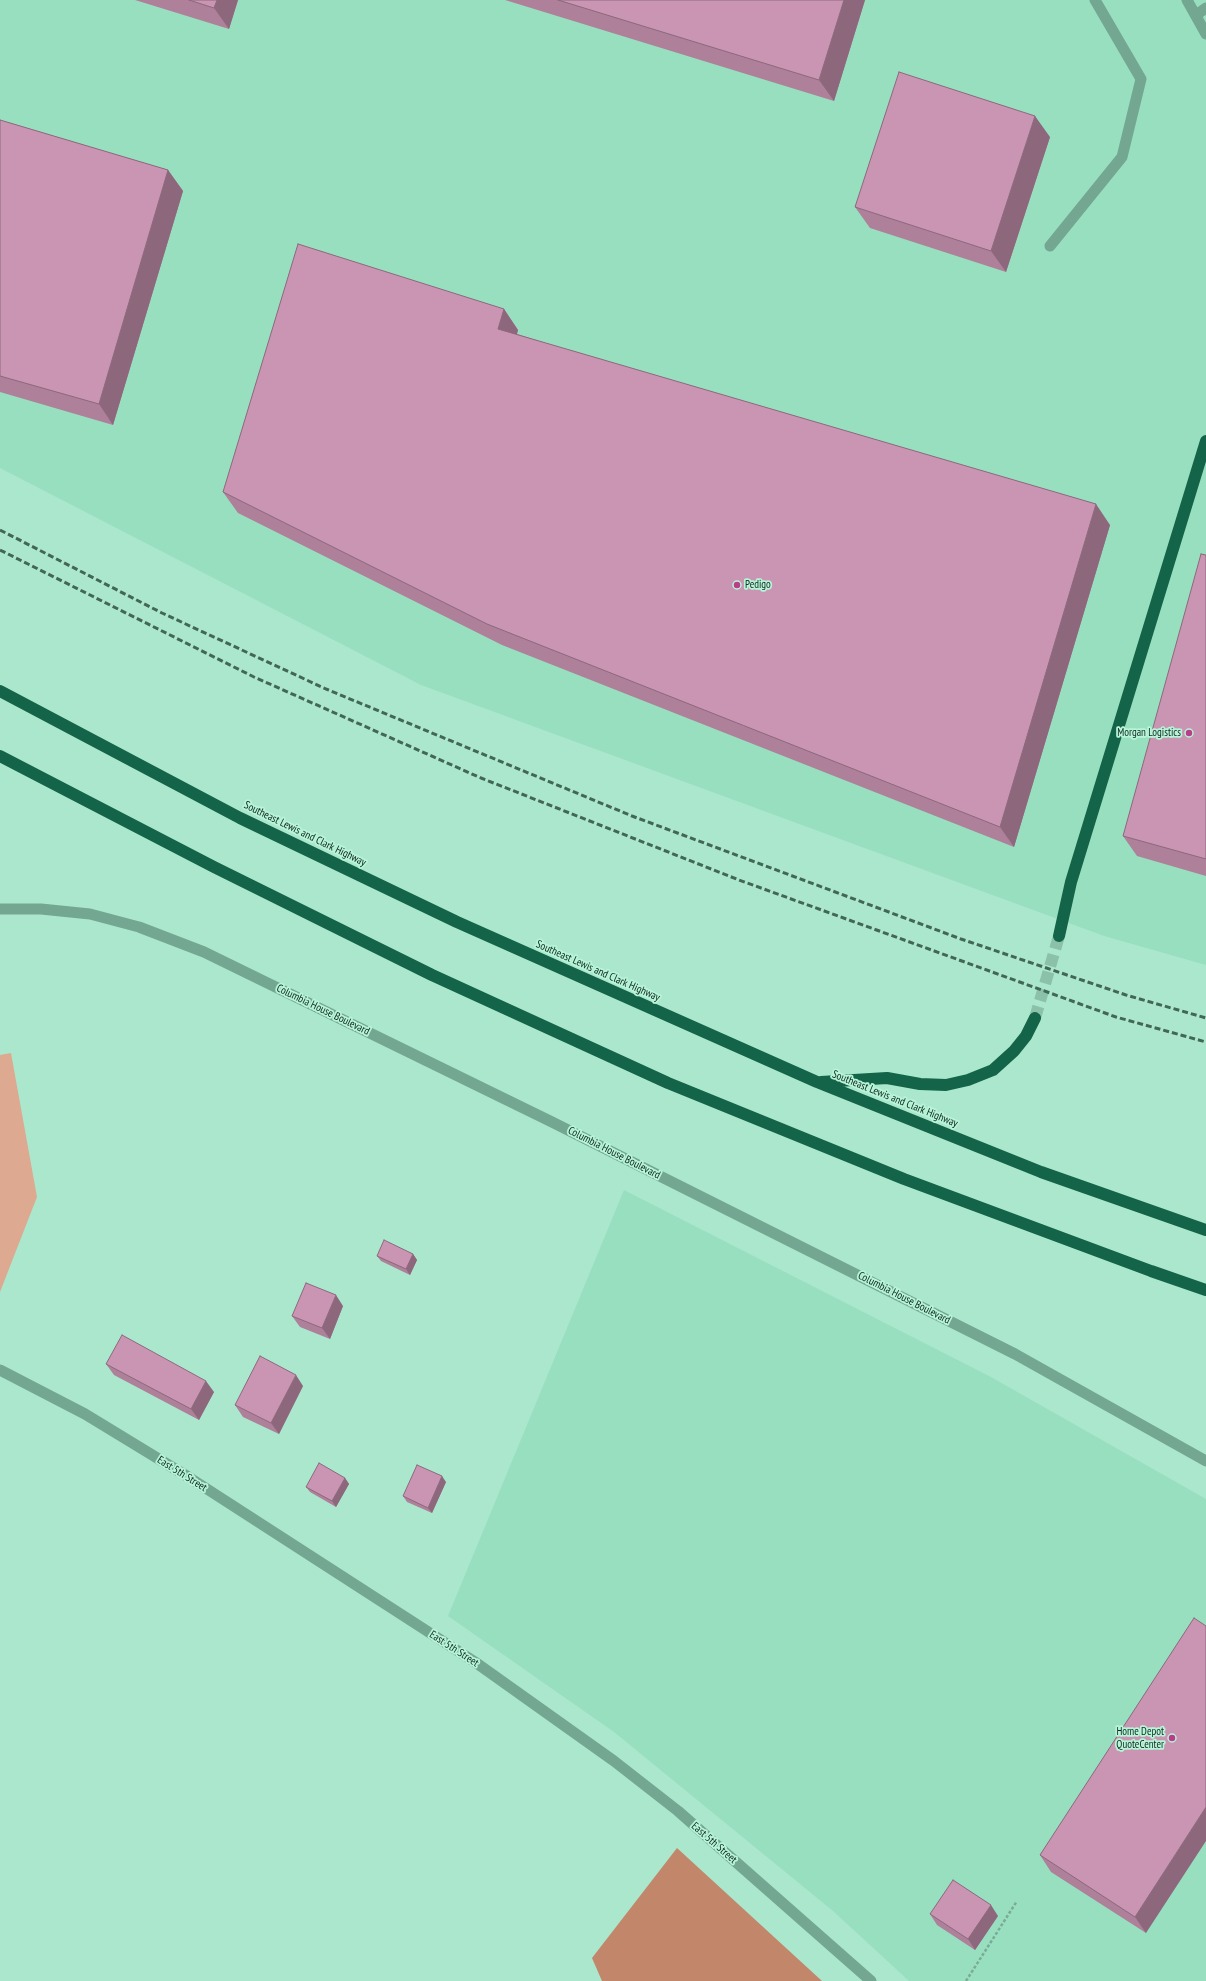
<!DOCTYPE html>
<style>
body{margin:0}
canvas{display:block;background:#aae7cc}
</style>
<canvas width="1206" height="1981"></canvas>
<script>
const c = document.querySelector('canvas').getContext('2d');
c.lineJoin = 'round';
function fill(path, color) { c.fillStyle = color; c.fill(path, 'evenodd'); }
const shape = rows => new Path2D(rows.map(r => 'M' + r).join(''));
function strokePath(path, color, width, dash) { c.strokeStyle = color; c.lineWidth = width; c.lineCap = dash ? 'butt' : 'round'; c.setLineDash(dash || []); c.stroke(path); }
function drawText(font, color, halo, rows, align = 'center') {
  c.font = font + ' "PT Sans Narrow",sans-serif'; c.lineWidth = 3.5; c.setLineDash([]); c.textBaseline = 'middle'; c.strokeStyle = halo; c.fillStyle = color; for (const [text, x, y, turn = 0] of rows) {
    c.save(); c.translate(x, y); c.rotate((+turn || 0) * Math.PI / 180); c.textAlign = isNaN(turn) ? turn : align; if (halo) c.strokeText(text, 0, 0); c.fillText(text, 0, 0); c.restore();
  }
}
fill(shape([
 [0,0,1206,0,1206,965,1104,936,421,685,0,468],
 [624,1190,991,1377,1206,1499,1206,1981,909,1981,833,1911,614,1732,448,1616]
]), '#98dfc0');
fill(shape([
 [11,1053,37,1197,0,1292,0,1055]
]), '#dda991');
fill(shape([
 [677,1848,822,1981,602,1981,592,1958]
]), '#c2866a');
strokePath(shape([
 [1035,1018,1059,936]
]), '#8bc1a9', 12, [12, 6]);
strokePath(shape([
 [966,1981,1017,1901]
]), '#7aab96', 2.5, [3, 2]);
strokePath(shape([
 [1050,246,1122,157,1141,79,1095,0]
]), '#73a791', 11);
strokePath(shape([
 [1187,0,1206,34],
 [1196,15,1206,8],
 [0,909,41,909,90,914,139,927,204,952,552,1122,1015,1354,1206,1461],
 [0,1370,85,1414,190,1478,475,1662,614,1761,678,1811,871,1981]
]), '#73a791', 11);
strokePath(shape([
 [0,691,240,818,457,922,817,1082,1041,1172,1206,1230],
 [0,756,214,867,432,975,668,1083,904,1179,1151,1271,1206,1290],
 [1059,936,1071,882,1206,441],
 [821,1082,887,1078,920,1084,946,1085,968,1080,993,1070,1014,1051,1026,1036,1035,1018]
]), '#14644a', 12);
strokePath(shape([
 [0,530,162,613,326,689,632,816,961,939,1126,995,1206,1018],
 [0,550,254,677,481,778,739,880,1116,1017,1206,1042]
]), '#436757', 3, [6, 3]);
fill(shape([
 [135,0,238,0,229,29],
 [505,0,865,0,834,101],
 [0,120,168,170,183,191,113,425,0,392],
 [1050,137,1006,272,870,228,855,207],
 [504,309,518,330,517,334,1110,525,1014,847,502,645,238,513,223,492],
 [1206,555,1206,876,1137,856,1123,836],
 [413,1254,417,1260,410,1275,381,1261,377,1256],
 [343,1306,330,1339,300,1327,292,1316],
 [106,1364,214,1392,199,1420,114,1375],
 [303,1386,279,1434,243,1417,235,1405],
 [345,1478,349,1484,336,1507,310,1492,306,1487],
 [446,1482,432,1513,407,1502,403,1496],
 [1206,1626,1146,1933,1051,1872,1040,1855],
 [930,1914,998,1916,975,1950,937,1925]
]), '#ae8099');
fill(shape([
 [217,0,238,0,229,29,214,8],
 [844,0,865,0,834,101,819,80],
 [1035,116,1050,137,1006,272,991,251],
 [168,170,183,191,113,425,99,404],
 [504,309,518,330,512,350,498,329],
 [1096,504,1110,525,1014,847,1000,827],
 [413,1254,417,1260,410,1275,406,1269],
 [336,1295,343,1306,330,1339,322,1328],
 [296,1375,303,1386,279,1434,271,1423],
 [206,1381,214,1392,199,1420,191,1409],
 [442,1476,446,1482,432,1513,428,1508],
 [345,1478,349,1484,336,1507,332,1501],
 [1206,1807,1206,1841,1146,1933,1135,1917],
 [991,1905,998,1916,975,1950,968,1939]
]), '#8d687d');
const building = shape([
 [189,0,217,0,214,8,189,0],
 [558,0,844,0,819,80,558,0],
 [899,72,1035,116,991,251,855,207,899,72],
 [0,120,168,170,99,404,0,376,0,120],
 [298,244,504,309,498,329,1096,504,1000,827,487,624,223,492,298,244],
 [1201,554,1206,555,1206,859,1123,836,1201,554],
 [384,1240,413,1254,406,1269,377,1256,384,1240],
 [306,1283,336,1295,322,1328,292,1316,306,1283],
 [122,1335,206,1381,191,1409,106,1364,122,1335],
 [260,1356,296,1375,271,1423,235,1405,260,1356],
 [319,1463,345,1478,332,1501,306,1487,319,1463],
 [417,1465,442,1476,428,1508,403,1496,417,1465],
 [1194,1618,1206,1626,1206,1807,1135,1917,1040,1855,1194,1618],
 [953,1880,991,1905,968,1939,930,1914,953,1880]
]);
fill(building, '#ca95b2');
strokePath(building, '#8d687d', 1);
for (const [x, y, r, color] of [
 [737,585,4,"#ba3d8c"],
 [1189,733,4,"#ba3d8c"],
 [1172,1738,4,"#ba3d8c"]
]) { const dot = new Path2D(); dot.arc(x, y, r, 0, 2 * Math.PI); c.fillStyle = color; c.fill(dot); strokePath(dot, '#b7f5d9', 1.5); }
drawText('11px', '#11291f', '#b7f5d9', [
 ["Pedigo",745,585,"left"],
 ["Morgan Logistics",1181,733],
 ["Home Depot",1164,1732],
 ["QuoteCenter",1164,1745]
], 'right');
drawText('11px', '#11291f', '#b7f5d9', [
 ["Southeast Lewis and Clark Highway",305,834,26],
 ["Southeast Lewis and Clark Highway",598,971,24],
 ["Columbia House Boulevard",323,1010,26],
 ["Southeast Lewis and Clark Highway",895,1099,22],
 ["Columbia House Boulevard",614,1153,27],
 ["Columbia House Boulevard",904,1298,27],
 ["East 5th Street",182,1474,32],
 ["East 5th Street",454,1649,33],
 ["East 5th Street",714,1843,41]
]);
</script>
